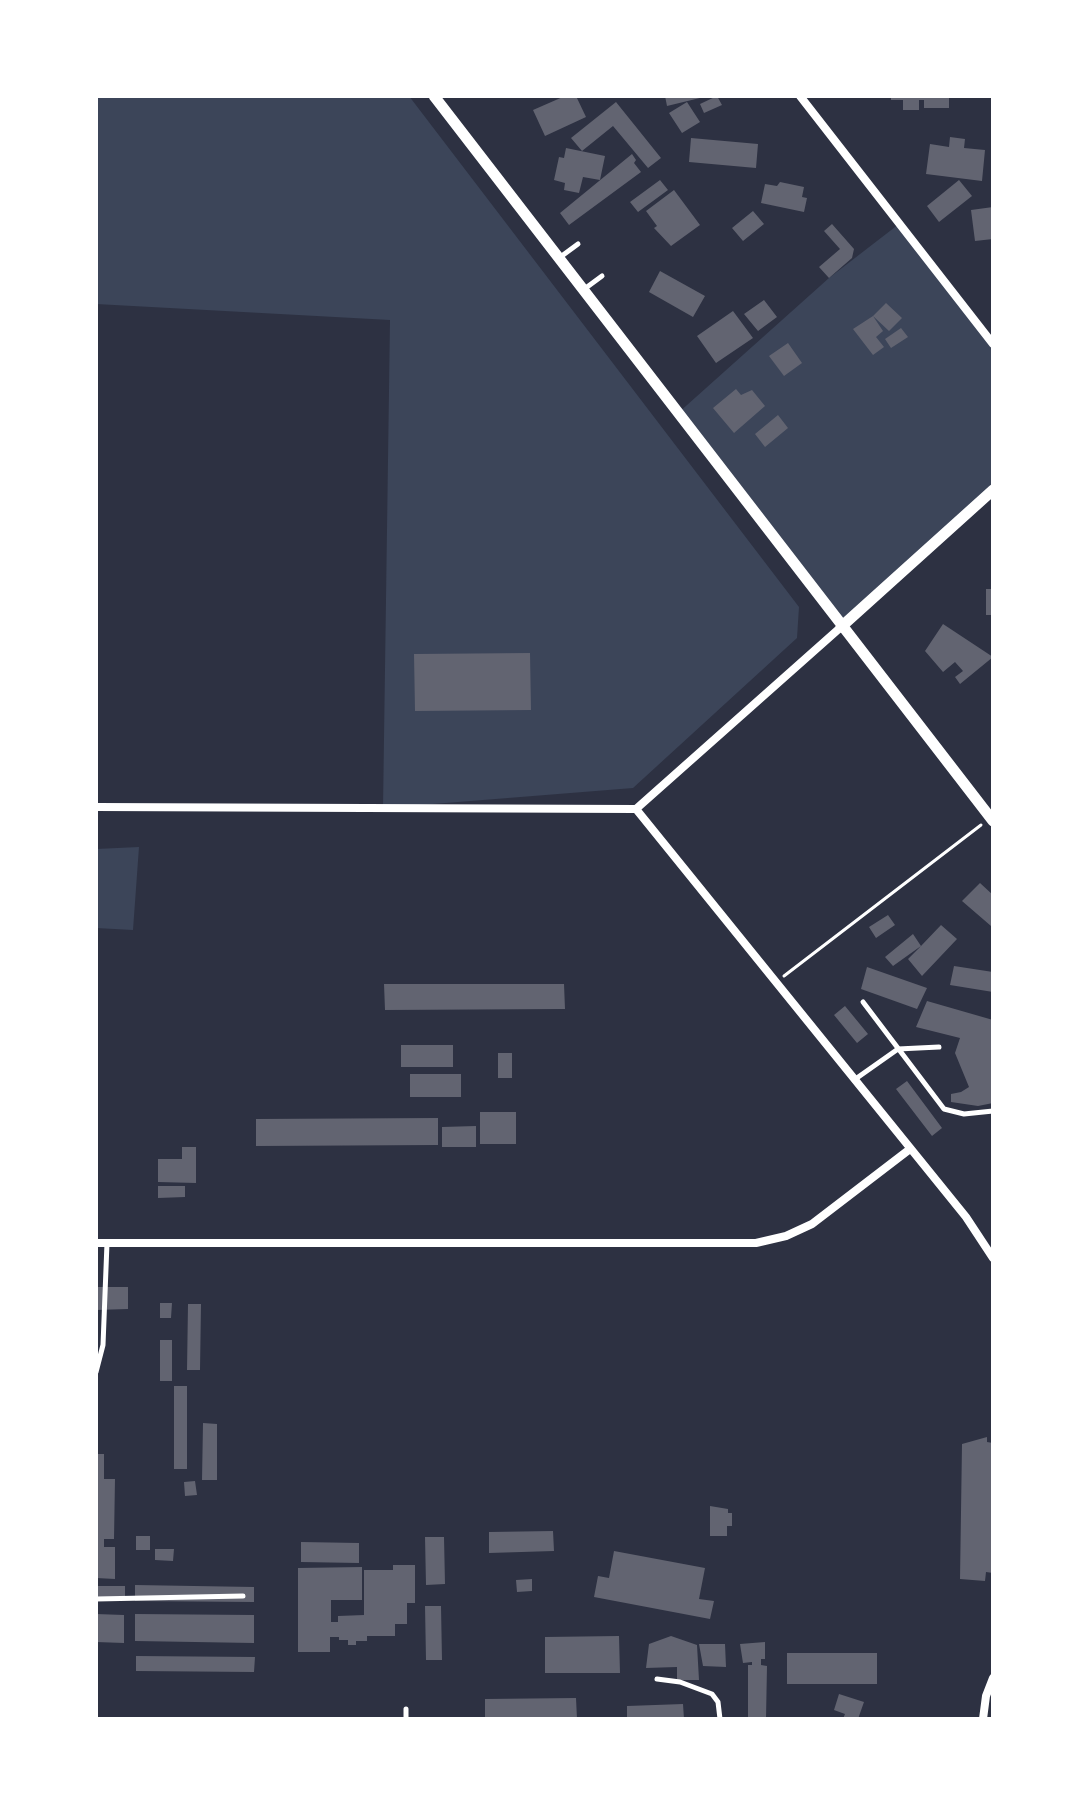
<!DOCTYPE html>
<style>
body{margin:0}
#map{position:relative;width:1089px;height:1815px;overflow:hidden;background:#2d3142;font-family:Literata,serif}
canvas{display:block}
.frame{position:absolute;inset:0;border:98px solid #fff;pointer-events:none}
</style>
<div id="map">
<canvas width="1089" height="1815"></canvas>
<div class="frame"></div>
</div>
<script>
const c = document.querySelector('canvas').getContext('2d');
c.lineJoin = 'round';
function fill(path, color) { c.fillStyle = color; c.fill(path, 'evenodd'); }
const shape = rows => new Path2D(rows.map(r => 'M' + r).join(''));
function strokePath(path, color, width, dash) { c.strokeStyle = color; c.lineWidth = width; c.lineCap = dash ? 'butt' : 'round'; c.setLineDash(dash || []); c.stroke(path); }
fill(shape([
 [96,96,409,96,799,607,797,638,633,788,383,808,390,320,96,304],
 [899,224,993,345,993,490,841,627,677,414,829,278],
 [139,847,133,930,96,928,96,849]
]), '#3c4559');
fill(shape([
 [565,96,576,96,586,117,545,136,533,110],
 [665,96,704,96,704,97,667,106],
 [717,96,722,105,704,113,700,104],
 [891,96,949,96,949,108,924,108,924,100,919,100,919,110,903,110,903,100,891,100],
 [616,102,661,158,648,168,613,126,582,151,571,138],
 [687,102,700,122,682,133,669,113],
 [950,137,965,139,964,148,985,150,982,181,926,174,930,144,949,147],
 [691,138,758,144,756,168,689,162],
 [566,148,605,156,600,180,583,177,579,193,564,190,565,183,554,180,559,157,564,158],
 [632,154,636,160,634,163,641,172,569,225,560,213],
 [660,180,668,190,638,212,630,202],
 [959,180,972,196,939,222,927,206],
 [780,182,804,187,802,197,807,198,804,212,761,203,765,184,777,186],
 [674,190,700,225,671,246,654,228,657,226,646,211],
 [993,207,993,239,975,241,971,210],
 [753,211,764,224,743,241,732,228],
 [832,224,854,249,852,258,829,278,819,267,840,249,824,231],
 [660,271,705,296,693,317,649,292],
 [764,300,777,317,758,331,744,314],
 [886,303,902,318,889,331,873,316],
 [733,311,753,338,716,363,697,336],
 [873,316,883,331,876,337,884,347,873,355,853,329],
 [901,328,908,337,891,348,885,339],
 [788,343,802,363,784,376,769,356],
 [736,389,741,395,752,390,765,406,734,433,713,408],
 [778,415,788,428,765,447,755,434],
 [986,589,993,589,993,615,986,615],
 [943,624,993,657,960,684,955,677,963,671,955,662,943,672,925,651],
 [530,653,531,710,415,711,414,654],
 [980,883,993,895,991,926,962,901],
 [888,915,895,925,876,938,869,927],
 [941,925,957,939,922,976,908,959,921,946,893,966,885,957,913,934,921,946],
 [954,966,993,972,993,992,950,985],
 [867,967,927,988,917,1009,861,989],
 [384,984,564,984,565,1009,385,1010],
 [927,1001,993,1020,993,1103,978,1106,951,1102,951,1094,961,1092,969,1087,955,1053,960,1038,916,1027],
 [845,1006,868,1034,857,1043,834,1015],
 [401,1045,453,1045,453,1067,401,1067],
 [498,1053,512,1053,512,1078,498,1078],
 [410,1074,461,1074,461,1097,410,1097],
 [907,1081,942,1128,932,1136,896,1089],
 [480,1112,516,1112,516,1144,480,1144],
 [438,1118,438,1145,256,1146,256,1119],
 [476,1126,476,1147,442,1147,442,1127],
 [182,1147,196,1147,196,1183,158,1182,158,1159,182,1159],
 [158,1186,185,1186,185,1197,158,1198],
 [96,1287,128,1287,128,1309,96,1310],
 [160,1303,172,1303,171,1318,160,1318],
 [188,1304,201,1304,200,1370,187,1370],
 [160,1340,172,1340,172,1381,160,1381],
 [174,1386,187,1386,187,1469,174,1469],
 [203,1423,217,1424,217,1480,202,1480],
 [987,1437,987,1442,993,1443,993,1573,986,1572,985,1581,960,1579,962,1444],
 [96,1454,104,1454,104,1479,115,1479,114,1539,104,1539,104,1547,115,1547,115,1579,96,1578],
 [195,1481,197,1495,185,1496,184,1482],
 [710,1506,728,1509,728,1513,732,1513,732,1526,727,1526,727,1536,710,1536],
 [553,1531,554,1551,489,1553,489,1532],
 [136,1536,150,1536,150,1550,136,1550],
 [425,1537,444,1537,445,1584,426,1585],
 [301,1542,359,1543,359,1563,301,1562],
 [155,1549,174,1549,173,1561,155,1560],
 [614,1551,705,1568,699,1599,714,1601,710,1619,594,1597,598,1576,609,1578],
 [393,1565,415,1565,415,1603,407,1603,407,1624,395,1624,395,1636,367,1636,367,1641,356,1641,356,1645,348,1645,348,1640,339,1640,339,1637,330,1637,330,1652,298,1652,298,1568,362,1567,362,1600,331,1600,331,1622,338,1622,338,1616,364,1615,364,1570,393,1570],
 [532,1579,532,1591,517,1592,516,1580],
 [135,1585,254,1587,254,1602,135,1601],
 [96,1586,125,1586,125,1600,96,1600],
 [425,1606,441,1606,442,1660,426,1660],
 [96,1614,124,1615,124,1643,96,1642],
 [135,1614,254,1615,254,1643,135,1641],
 [619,1636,620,1673,545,1673,545,1637],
 [671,1636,697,1645,699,1680,677,1680,677,1667,646,1668,649,1644],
 [765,1642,765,1659,761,1659,761,1665,767,1666,766,1719,748,1719,748,1665,752,1665,752,1662,743,1663,740,1644],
 [699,1644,725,1644,726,1667,703,1666],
 [787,1653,877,1653,877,1684,787,1684],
 [136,1656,255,1657,254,1672,136,1671],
 [839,1694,864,1702,858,1719,843,1719,845,1714,834,1710],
 [576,1698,577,1719,485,1719,485,1699],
 [683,1704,684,1719,627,1719,627,1706]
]), '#626471');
strokePath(shape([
 [784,976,981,825]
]), '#fff', 3);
strokePath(shape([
 [559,258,578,244],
 [583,290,602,276],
 [863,1002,944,1109,964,1114,993,1111],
 [854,1080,898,1049,939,1047],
 [96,1372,103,1345,107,1243],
 [96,1599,243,1596],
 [657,1679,680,1682,712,1694,718,1702,720,1719],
 [406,1709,406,1719]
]), '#fff', 5);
strokePath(shape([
 [800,96,993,344],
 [96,807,636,809],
 [636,809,966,1217,993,1258],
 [636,809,841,627],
 [96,1243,756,1243,786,1236,812,1224,910,1149],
 [983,1719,986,1696,993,1678]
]), '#fff', 8);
strokePath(shape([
 [434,96,993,821],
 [841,627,993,490]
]), '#fff', 11);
</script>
